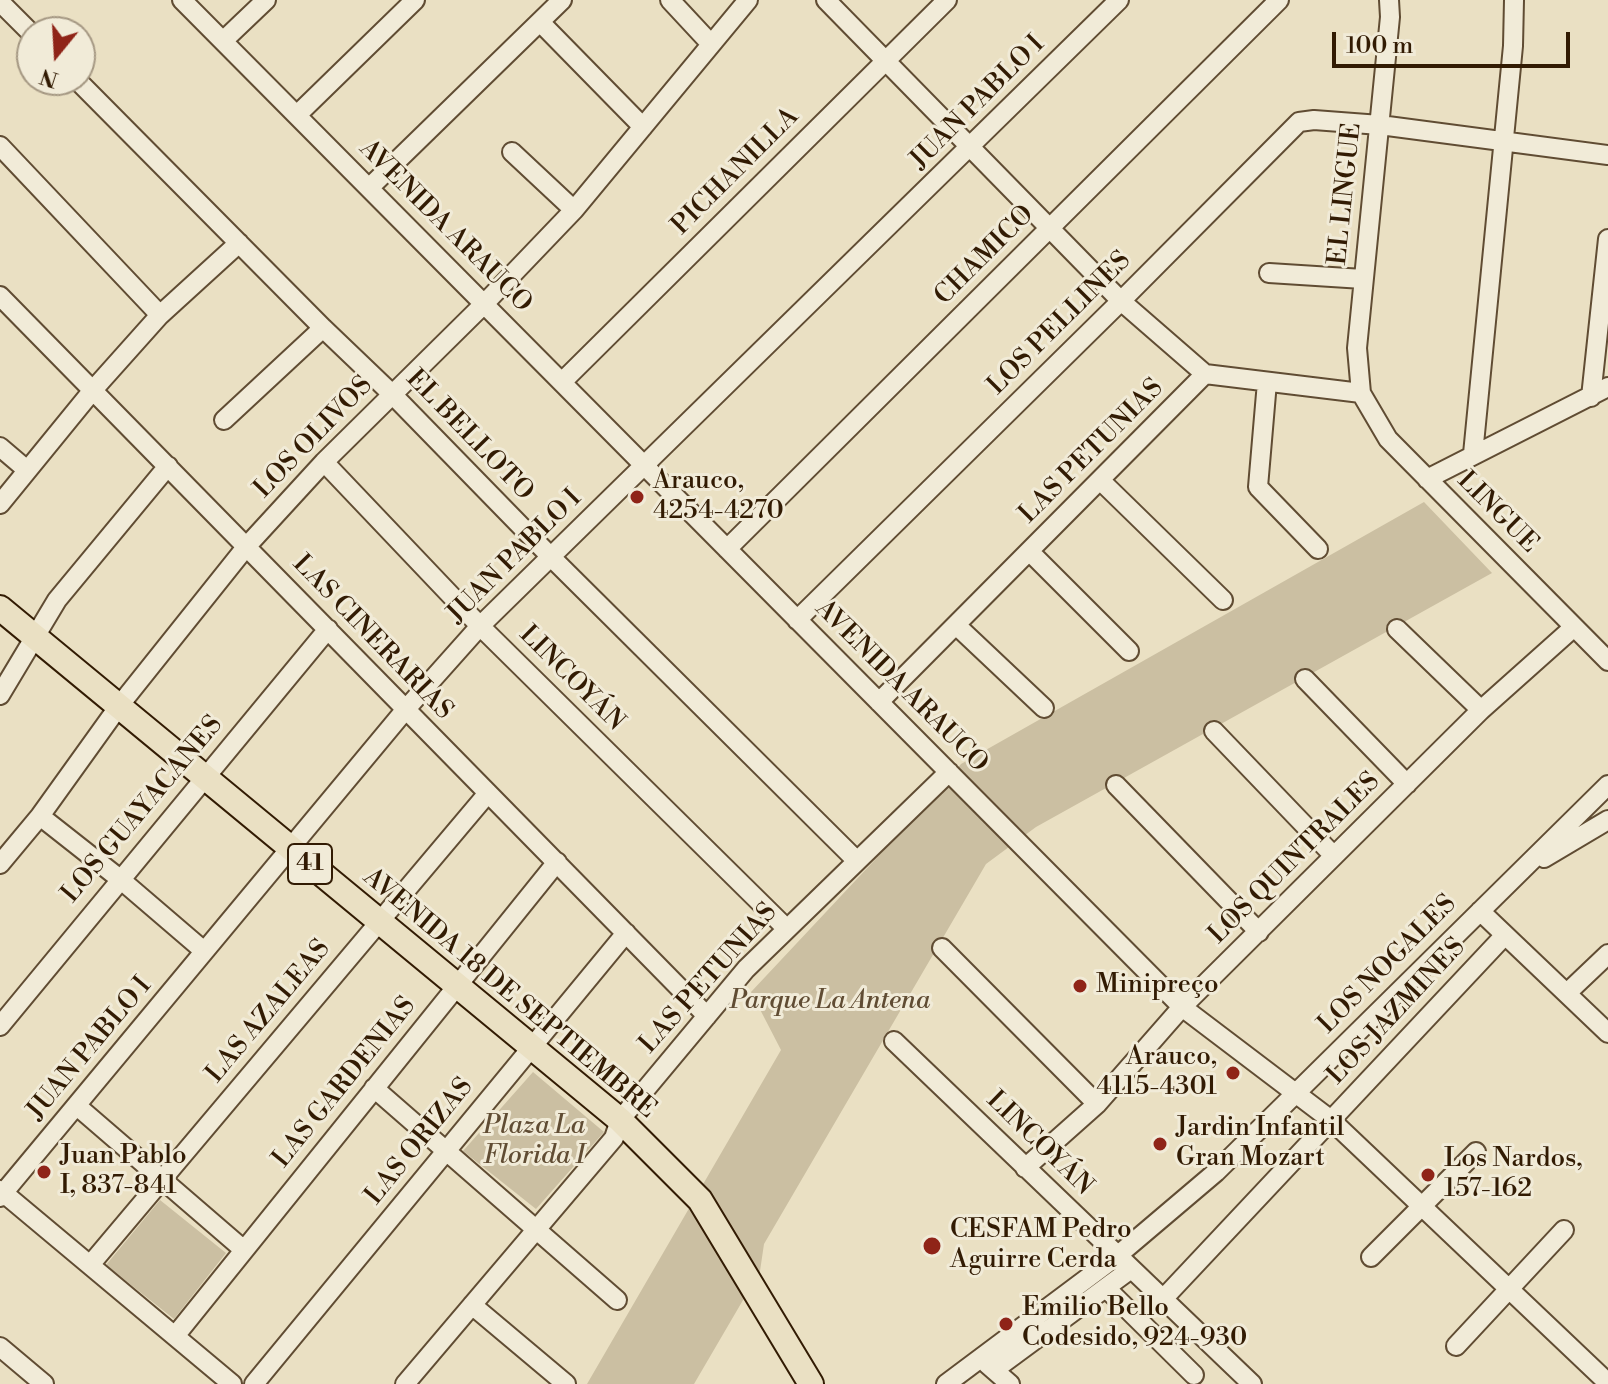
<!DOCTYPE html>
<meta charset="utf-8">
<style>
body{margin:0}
#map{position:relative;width:1608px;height:1384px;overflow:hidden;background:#eae0c3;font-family:"Libre Bodoni",serif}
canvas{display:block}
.north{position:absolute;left:16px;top:16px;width:80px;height:80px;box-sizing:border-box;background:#f1ebd8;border:2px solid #a59883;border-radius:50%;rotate:198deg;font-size:22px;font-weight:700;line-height:32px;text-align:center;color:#321b03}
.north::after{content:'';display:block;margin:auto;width:28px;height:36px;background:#8f2418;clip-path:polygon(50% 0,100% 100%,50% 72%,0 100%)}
.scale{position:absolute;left:1332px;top:32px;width:238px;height:36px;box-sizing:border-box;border:4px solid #321b03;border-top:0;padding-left:10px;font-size:24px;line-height:28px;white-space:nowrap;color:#321b03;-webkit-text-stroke:6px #f1ebd8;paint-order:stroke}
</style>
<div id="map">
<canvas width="1608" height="1384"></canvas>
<div class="north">N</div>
<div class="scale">100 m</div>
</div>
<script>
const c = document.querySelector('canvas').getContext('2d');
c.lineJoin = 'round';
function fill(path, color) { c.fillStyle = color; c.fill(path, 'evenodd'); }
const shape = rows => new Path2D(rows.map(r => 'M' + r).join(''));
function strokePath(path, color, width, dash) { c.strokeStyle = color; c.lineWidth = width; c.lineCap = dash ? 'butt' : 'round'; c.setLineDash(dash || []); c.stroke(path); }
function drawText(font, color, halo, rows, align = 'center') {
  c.font = font + ' "Libre Bodoni",serif'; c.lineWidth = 6; c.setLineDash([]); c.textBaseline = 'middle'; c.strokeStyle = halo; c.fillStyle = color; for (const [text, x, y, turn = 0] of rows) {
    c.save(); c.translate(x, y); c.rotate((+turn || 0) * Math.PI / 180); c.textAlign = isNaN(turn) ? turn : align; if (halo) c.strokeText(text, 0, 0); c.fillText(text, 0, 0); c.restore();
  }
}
fill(shape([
 [1424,502,1492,573,1036,827,986,864,764,1244,760,1271,694,1384,587,1384,781,1050,751,992,930,801,961,764],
 [533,1072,604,1132,536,1209,463,1151],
 [160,1200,226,1253,174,1319,106,1265]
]), '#cbbfa2');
const minor = shape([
 [182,0,1182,1007,1331,1120,1608,1383],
 [670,0,710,43],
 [826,0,1121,301,1205,374,1361,393],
 [1389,0,1390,17,1357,348,1361,393,1388,439,1608,661],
 [0,2,32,34],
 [540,22,643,127],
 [223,41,266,0],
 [77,80,323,328,392,394,552,558,857,861],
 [297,115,415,0],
 [0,146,160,315],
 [512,152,574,210],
 [369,188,562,0],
 [1269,273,1363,279],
 [0,296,707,1016],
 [562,382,947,0],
 [1267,382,1258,487,1318,549],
 [1591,397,1608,239],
 [224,420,323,328],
 [0,447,27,470],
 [1473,454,1513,46,1514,0],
 [324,462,480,626,787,929],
 [1427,479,1608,387],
 [1100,480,1223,600],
 [0,504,93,390,160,315,239,243],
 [727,549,1279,0],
 [1029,551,1129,651],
 [797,620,1121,301,1299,122,1314,120,1380,125,1608,155],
 [956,625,1044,708],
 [1397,629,1481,710],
 [1305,679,1407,784],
 [0,695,57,600,168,466],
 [879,702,1205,374],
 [1214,731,1334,856],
 [1116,785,1259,932],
 [40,816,120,879,204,951],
 [1544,858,1608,820],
 [0,864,40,816,119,706,246,547,324,462,484,304,574,210,748,0],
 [1480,911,1608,1033],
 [942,948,1097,1104],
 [1567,993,1608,954],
 [0,1026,328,629],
 [894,1041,1252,1384],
 [374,1088,617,1300],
 [77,1106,244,1250],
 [1025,1168,1097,1104,1182,1007,1481,710,1574,627],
 [0,1190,232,1384],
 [0,1197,406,709,480,626,1119,0],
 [1371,1257,1476,1152],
 [90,1265,488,793],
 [1106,1288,1194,1375],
 [1163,1299,1505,935],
 [472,1305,566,1384],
 [175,1336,557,862],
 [1456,1346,1564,1230],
 [0,1347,44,1384],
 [987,1364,1010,1384],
 [994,1370,1131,1269],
 [254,1384,626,933],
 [405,1384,614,1138,620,1120,746,969,949,772],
 [946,1384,1117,1256,1216,1172,1608,785]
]);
const major = shape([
 [0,608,620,1120,700,1200,811,1384]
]);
strokePath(minor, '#604c33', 22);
strokePath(major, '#321b03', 28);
strokePath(minor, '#f1ebd8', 18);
strokePath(major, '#eae0c3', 24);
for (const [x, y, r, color] of [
 [637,497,8,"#8f2418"],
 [1080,986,8,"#8f2418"],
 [1233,1073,8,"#8f2418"],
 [1160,1144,8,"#8f2418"],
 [44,1172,8,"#8f2418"],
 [1428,1175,8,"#8f2418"],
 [932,1246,10,"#8f2418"],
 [1006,1324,8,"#8f2418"]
]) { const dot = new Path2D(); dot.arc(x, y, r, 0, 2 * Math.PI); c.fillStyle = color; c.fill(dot); strokePath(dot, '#f1ebd8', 3); }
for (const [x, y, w] of [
 [310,864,44]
]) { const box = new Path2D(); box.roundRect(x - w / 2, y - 20, w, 40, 6); c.fillStyle = '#f1ebd8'; c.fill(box); strokePath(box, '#321b03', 2); }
drawText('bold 24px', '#321b03', null, [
 ["41",310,864]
]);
drawText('26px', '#321b03', '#f1ebd8', [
 ["JUAN PABLO I",978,103,-45],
 ["PICHANILLA",736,172,-45],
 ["EL LINGUE",1346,194,-84],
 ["AVENIDA ARAUCO",445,227,45],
 ["CHAMICO",985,256,-45],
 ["LOS PELLINES",1060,324,-45],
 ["EL BELLOTO",469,436,46],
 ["LOS OLIVOS",314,438,-46],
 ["LAS PETUNIAS",1092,452,-45],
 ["LINGUE",1497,513,45],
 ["JUAN PABLO I",515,557,-45],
 ["LAS CINERARIAS",372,638,46],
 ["LINCOYÁN",571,679,45],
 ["AVENIDA ARAUCO",901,687,45],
 ["LOS GUAYACANES",143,810,-50],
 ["LOS QUINTRALES",1295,859,-45],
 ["LOS NOGALES",1388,965,-45],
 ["LAS PETUNIAS",709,979,-48],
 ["AVENIDA 18 DE SEPTIEMBRE",509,994,40],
 ["LAS AZALEAS",269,1012,-50],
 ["LOS JAZMINES",1397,1012,-47],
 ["JUAN PABLO I",90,1049,-50],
 ["LAS GARDENIAS",345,1083,-51],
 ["LAS ORIZAS",420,1142,-51],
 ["LINCOYÁN",1039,1144,44]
]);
drawText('26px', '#321b03', '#f1ebd8', [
 ["Arauco,",653,482],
 ["4254-4270",653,512],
 ["Minipreço",1096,986],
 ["Arauco,",1217,1058,"right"],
 ["4115-4301",1217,1088,"right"],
 ["Jardin Infantil",1176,1129],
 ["Gran Mozart",1176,1159],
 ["Juan Pablo",60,1157],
 ["I, 837-841",60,1187],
 ["Los Nardos,",1444,1160],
 ["157-162",1444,1190],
 ["CESFAM Pedro",950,1231],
 ["Aguirre Cerda",950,1261],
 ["Emilio Bello",1022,1309],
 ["Codesido, 924-930",1022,1339]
], 'left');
drawText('italic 26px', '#604c33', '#f1ebd8', [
 ["Parque La Antena",830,1002],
 ["Plaza La",534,1127],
 ["Florida I",534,1157]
]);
</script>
